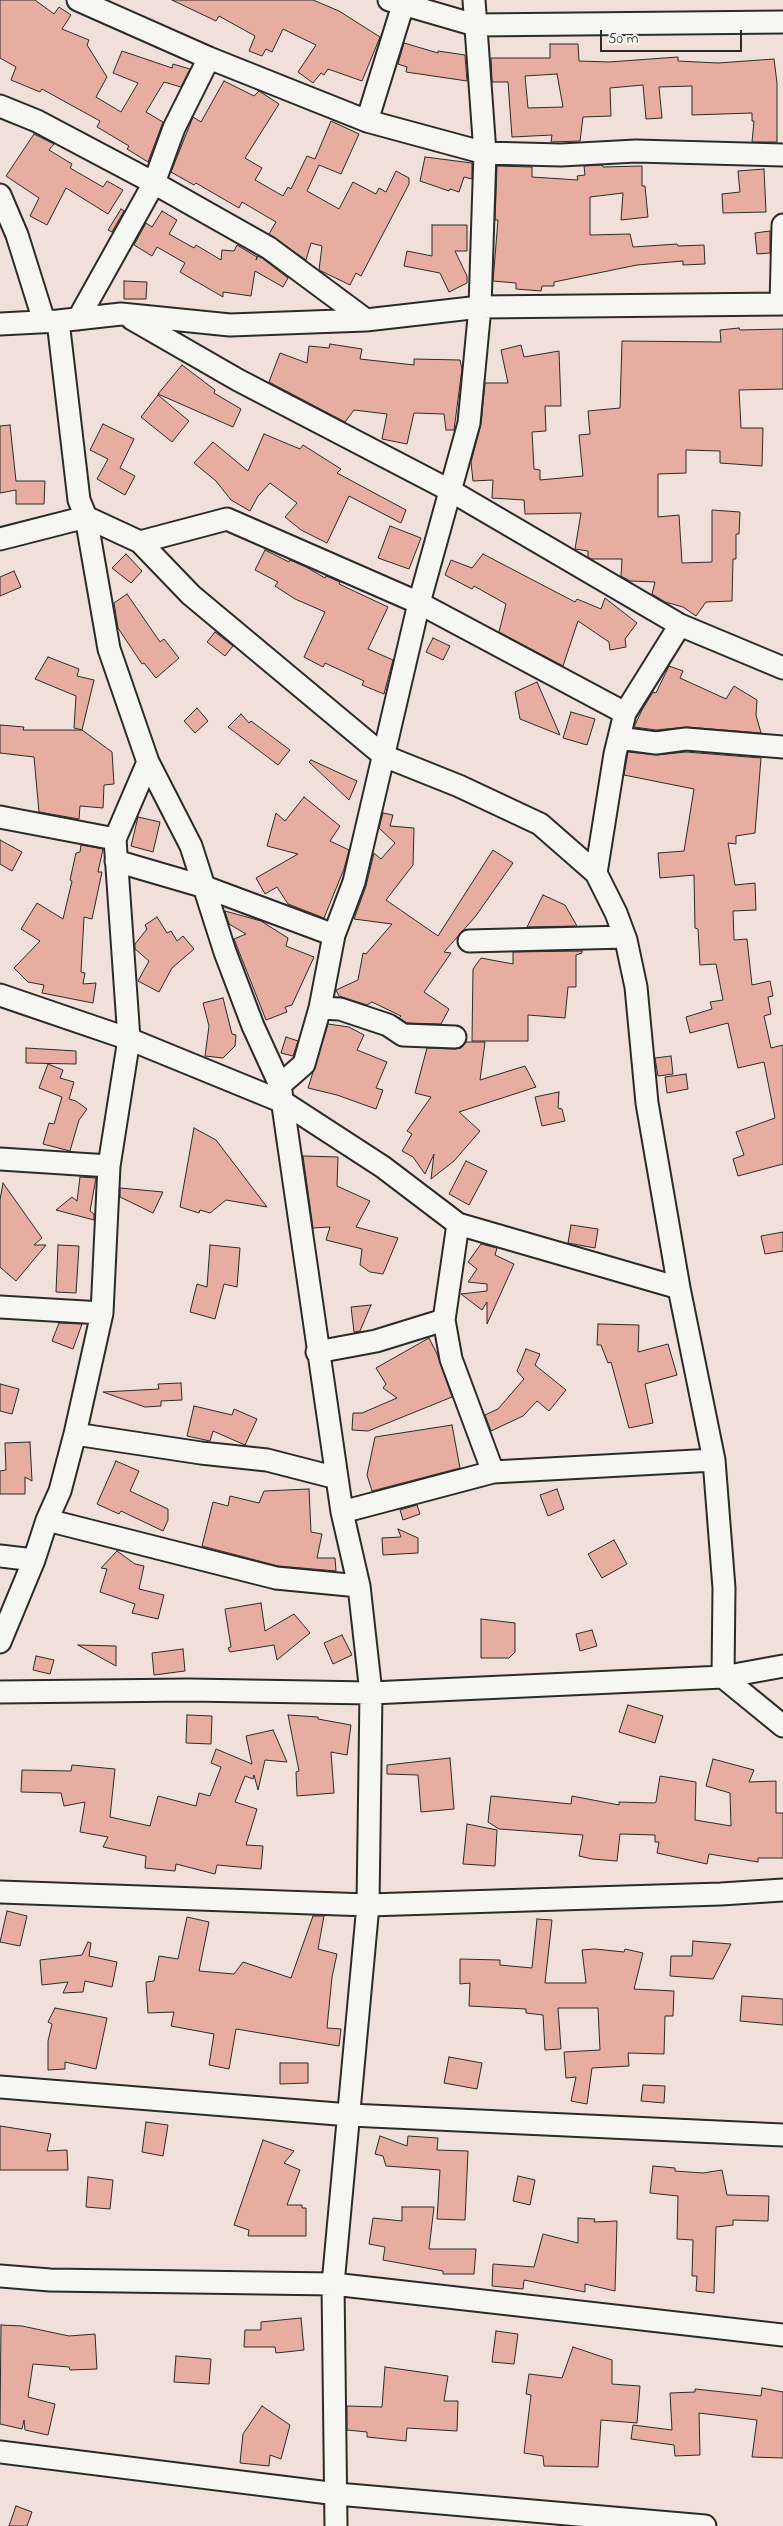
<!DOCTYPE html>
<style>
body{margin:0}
#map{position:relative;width:783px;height:2526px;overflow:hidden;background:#f1e0d9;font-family:"Indie Flower",sans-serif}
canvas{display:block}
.scale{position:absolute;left:600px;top:30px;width:142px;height:22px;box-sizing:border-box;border:2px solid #2b2b2b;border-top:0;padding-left:6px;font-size:15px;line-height:18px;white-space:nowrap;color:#2b2b2b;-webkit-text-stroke:4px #f6f6f2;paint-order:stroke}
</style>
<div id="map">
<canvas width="783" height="2526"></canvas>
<div class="scale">50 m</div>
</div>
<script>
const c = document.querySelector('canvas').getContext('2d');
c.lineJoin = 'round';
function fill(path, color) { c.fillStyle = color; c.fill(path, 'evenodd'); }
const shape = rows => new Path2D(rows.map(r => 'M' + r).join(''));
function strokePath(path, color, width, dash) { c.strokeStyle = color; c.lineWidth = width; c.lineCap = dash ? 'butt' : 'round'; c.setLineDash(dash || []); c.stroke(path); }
const building = shape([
 [0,0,35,0,54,14,59,7,71,15,62,29,89,40,87,45,107,77,96,97,121,112,138,83,113,73,122,51,172,68,173,64,190,69,181,87,164,82,146,112,163,122,148,162,127,149,129,146,97,127,100,121,42,89,40,92,11,80,16,67,0,58,0,0],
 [172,0,313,0,339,11,380,37,362,81,328,69,324,75,321,73,313,83,298,72,316,45,283,29,272,52,266,49,262,56,249,51,255,36,219,16,216,21,172,0],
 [404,43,438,53,438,51,465,55,467,81,406,72,407,67,398,64,404,43],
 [550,44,578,44,579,61,609,62,678,57,678,61,718,63,774,59,777,83,777,142,752,142,754,121,752,121,752,113,692,115,692,86,659,87,662,118,646,119,643,85,610,88,611,116,583,117,580,141,551,142,552,135,512,137,508,82,492,82,491,58,550,58,550,44],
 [557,74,563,107,528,108,525,76,557,74],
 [224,81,254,96,259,91,279,104,245,158,262,168,255,180,283,196,288,187,291,189,307,156,315,159,331,121,359,134,341,174,319,165,307,191,339,209,353,182,376,194,379,188,386,192,396,171,409,178,409,184,361,276,356,273,350,285,319,270,322,246,311,243,306,260,269,234,276,222,242,202,239,208,196,183,194,185,171,172,193,117,201,122,224,81],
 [34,134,54,144,49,150,72,164,70,168,103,187,107,181,123,190,108,214,66,188,47,225,30,216,39,198,6,176,34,134],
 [425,157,472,163,472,179,464,177,459,192,450,189,449,191,420,181,425,157],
 [602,165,603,167,642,166,642,186,645,186,648,217,621,220,623,193,590,197,590,235,630,234,633,247,677,244,678,246,704,245,705,264,683,265,683,261,637,265,554,282,554,286,542,286,541,291,516,289,516,283,493,281,498,220,495,220,497,166,532,167,532,177,578,180,577,176,585,175,584,166,602,165],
 [764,169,766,212,723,213,722,194,740,192,738,171,764,169],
 [121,209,124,211,112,232,108,230,121,209],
 [162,211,177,220,169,234,194,248,196,245,221,260,222,250,234,251,237,245,257,257,256,260,258,256,262,258,288,278,283,287,255,271,251,296,223,292,223,297,180,272,185,263,157,247,152,256,134,245,146,223,152,227,162,211],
 [432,225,467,225,467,251,455,251,467,276,467,283,449,292,440,273,404,266,407,251,432,256,432,225],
 [770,231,770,253,757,254,755,233,770,231],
 [124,281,147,282,146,299,124,299,124,281],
 [739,328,740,330,783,329,783,389,739,390,741,428,763,428,762,466,720,463,720,451,686,450,686,473,658,474,658,517,679,515,682,563,712,562,712,510,740,512,739,534,736,534,736,559,733,559,732,601,706,602,696,616,683,607,665,602,652,594,655,582,630,581,621,576,622,559,591,559,588,557,588,551,575,549,581,513,525,514,524,500,492,498,493,480,473,481,471,462,481,424,485,383,508,383,501,350,521,345,524,357,559,351,561,406,545,406,546,431,532,432,534,469,540,470,540,480,583,476,579,435,590,434,588,411,620,408,622,341,721,342,720,330,739,328],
 [330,344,362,349,360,359,414,365,414,359,460,360,462,369,454,430,446,430,444,414,414,413,407,444,382,439,387,414,354,410,345,422,269,382,280,353,307,363,309,346,329,348,330,344],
 [182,365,215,390,214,393,241,409,233,427,158,394,182,365],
 [158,395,189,421,172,442,141,417,158,395],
 [103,424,134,439,120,468,135,476,125,495,97,479,108,459,90,450,103,424],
 [10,425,16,481,45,481,44,504,16,504,16,490,0,493,0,426,10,425],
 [264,434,300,449,303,445,341,469,337,473,406,510,401,523,349,496,327,543,301,530,285,517,297,503,270,483,258,496,250,511,231,500,216,481,194,463,213,442,248,471,264,434],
 [390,526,421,538,409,569,378,558,390,526],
 [265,550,289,562,290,560,306,567,325,578,326,576,340,582,339,584,388,607,368,649,393,660,384,694,362,685,364,681,325,663,323,667,304,657,325,612,295,599,275,586,278,582,255,570,265,550],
 [126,554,142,571,131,583,112,568,126,554],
 [483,554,575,602,577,599,601,609,605,598,637,623,625,639,626,647,610,650,609,642,578,621,563,666,499,632,506,604,474,586,472,589,445,575,451,560,472,568,483,554],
 [14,571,21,587,0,596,0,577,14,571],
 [127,594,160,642,164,639,179,658,156,678,144,663,142,664,118,628,114,603,127,594],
 [215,632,233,646,225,656,207,642,215,632],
 [433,638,450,646,443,660,426,652,433,638],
 [48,657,79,669,77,676,94,680,82,730,74,728,76,696,35,679,48,657],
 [669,666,683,671,680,678,726,699,734,686,757,700,756,715,761,733,687,727,656,730,634,727,642,710,653,692,656,693,669,666],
 [537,682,560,735,520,719,515,692,537,682],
 [197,708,208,721,195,733,184,721,197,708],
 [571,712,595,719,587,745,563,738,571,712],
 [241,714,249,723,251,721,290,750,278,765,228,727,241,714],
 [0,725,24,727,23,730,82,730,112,752,114,784,104,785,103,808,80,806,79,819,39,812,34,757,0,753,0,725],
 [628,752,657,755,686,752,761,758,755,833,736,836,736,844,728,843,735,885,755,883,756,910,733,911,734,940,747,939,752,985,770,981,773,996,768,997,771,1014,764,1016,771,1048,783,1045,783,1164,738,1176,733,1159,744,1155,736,1132,775,1118,764,1062,738,1068,728,1023,690,1033,686,1017,712,1009,710,1002,723,1000,716,964,700,965,698,929,695,928,694,875,660,878,658,853,684,851,694,789,624,775,628,752],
 [311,760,357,781,349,800,309,762,311,760],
 [304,797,340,826,330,841,349,850,344,869,324,918,288,904,277,887,265,894,256,878,298,854,267,846,276,813,285,821,304,797],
 [383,813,393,815,390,826,414,828,413,865,386,900,438,936,493,850,513,863,475,917,444,952,451,953,424,992,449,1009,441,1024,407,1023,399,1018,401,1016,372,1002,367,1005,339,996,336,990,358,980,363,953,366,954,392,924,354,919,366,886,374,853,381,859,395,843,379,828,383,813],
 [138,817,160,822,153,852,131,846,138,817],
 [0,840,22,852,12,871,0,864,0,840],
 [81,845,103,849,98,872,102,872,92,919,84,917,81,972,85,973,83,984,96,983,93,1003,42,993,44,985,28,982,14,968,40,941,21,929,37,903,63,919,72,881,70,880,76,853,80,852,81,845],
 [543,895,565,905,577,926,527,927,543,895],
 [225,911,261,921,288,938,286,946,314,957,292,1005,285,1007,287,1012,266,1020,234,939,246,934,229,924,225,911],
 [157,917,167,933,171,931,177,941,183,936,194,949,172,968,159,992,138,981,149,961,135,949,135,944,147,929,145,925,157,917],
 [582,951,582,953,576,955,576,987,568,987,565,1018,528,1015,528,1041,472,1041,473,969,481,958,513,964,513,952,582,951],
 [223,998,232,1034,236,1035,235,1046,223,1058,205,1056,209,1026,203,1003,223,998],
 [328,1024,349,1027,364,1035,357,1050,387,1062,376,1088,383,1090,376,1109,337,1095,308,1088,328,1024],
 [286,1037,298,1041,293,1056,281,1053,286,1037],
 [466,1042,485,1042,480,1080,525,1066,536,1087,459,1112,480,1131,454,1161,431,1179,434,1154,425,1174,413,1157,402,1151,412,1134,407,1131,431,1097,415,1093,427,1048,455,1049,461,1048,466,1042],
 [26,1048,76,1051,76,1064,26,1063,26,1048],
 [671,1056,673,1074,658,1076,655,1058,671,1056],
 [48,1064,63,1070,60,1078,74,1082,69,1099,76,1101,87,1109,79,1120,70,1151,43,1144,49,1123,54,1124,62,1097,39,1088,48,1064],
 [686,1074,688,1089,667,1093,665,1077,686,1074],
 [559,1092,558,1108,562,1109,565,1121,542,1126,535,1097,559,1092],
 [194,1128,216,1140,267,1207,226,1200,210,1213,200,1210,199,1213,180,1207,194,1128],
 [303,1156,338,1157,337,1186,370,1201,356,1227,398,1238,383,1274,370,1272,360,1265,362,1249,326,1240,330,1227,313,1228,303,1156],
 [466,1161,487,1171,469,1205,449,1194,466,1161],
 [80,1177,96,1178,90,1211,94,1214,94,1220,56,1210,72,1197,77,1201,80,1177],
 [3,1183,42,1238,34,1245,46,1245,16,1281,0,1267,0,1200,3,1183],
 [120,1188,163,1192,153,1213,120,1197,120,1188],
 [571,1225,598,1229,595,1248,568,1243,571,1225],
 [783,1232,783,1251,765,1254,761,1236,783,1232],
 [481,1244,497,1248,495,1255,514,1264,487,1324,487,1302,482,1310,461,1294,487,1291,487,1284,468,1282,477,1269,468,1262,481,1244],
 [58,1245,79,1246,76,1293,56,1292,58,1245],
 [210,1245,240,1248,237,1287,224,1284,215,1319,190,1312,197,1284,207,1287,210,1245],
 [371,1305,360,1331,354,1332,351,1307,371,1305],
 [59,1323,82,1324,73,1349,52,1341,59,1323],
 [598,1324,639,1325,638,1352,668,1344,677,1375,645,1384,653,1423,629,1428,611,1362,608,1363,601,1345,597,1345,598,1324],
 [429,1338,437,1354,452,1397,368,1431,352,1430,353,1413,362,1413,397,1398,383,1388,386,1384,376,1368,429,1338],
 [526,1349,540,1354,535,1365,566,1390,549,1411,537,1401,523,1416,491,1431,485,1415,498,1409,524,1379,517,1371,526,1349],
 [181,1383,182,1400,161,1401,161,1406,145,1407,103,1392,159,1389,158,1384,181,1383],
 [0,1384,19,1389,12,1414,0,1411,0,1384],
 [194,1406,232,1415,234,1409,257,1419,245,1445,213,1431,210,1441,187,1436,194,1406],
 [452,1425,460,1468,372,1491,367,1475,375,1437,452,1425],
 [30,1442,32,1481,25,1477,25,1494,0,1494,0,1471,6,1470,5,1443,30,1442],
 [116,1461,139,1471,130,1491,168,1509,168,1520,163,1531,121,1511,119,1514,97,1504,116,1461],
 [309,1489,311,1532,322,1534,317,1558,335,1558,336,1571,278,1566,202,1546,213,1502,228,1506,230,1496,259,1503,264,1491,309,1489],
 [557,1489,564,1509,548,1516,540,1495,557,1489],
 [417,1505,420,1514,403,1520,400,1510,417,1505],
 [398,1529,418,1538,418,1553,383,1555,382,1538,401,1537,398,1529],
 [614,1540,627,1564,602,1578,588,1554,614,1540],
 [117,1551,135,1564,144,1566,139,1589,164,1595,158,1619,132,1613,135,1604,100,1592,107,1569,101,1568,117,1551],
 [261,1603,265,1631,294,1614,310,1633,277,1660,274,1645,230,1652,228,1648,231,1647,225,1609,261,1603],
 [481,1619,515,1623,515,1652,509,1658,481,1658,481,1619],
 [592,1630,597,1646,580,1651,576,1634,592,1630],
 [342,1635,352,1655,333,1664,324,1643,342,1635],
 [78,1645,116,1646,116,1666,78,1645],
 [183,1649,185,1671,154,1675,152,1653,183,1649],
 [36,1656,54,1660,50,1674,33,1670,36,1656],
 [628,1705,663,1716,655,1743,619,1732,628,1705],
 [187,1715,212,1716,211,1744,186,1743,187,1715],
 [288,1715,318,1717,318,1719,351,1725,347,1755,331,1752,334,1793,297,1796,296,1772,299,1771,288,1715],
 [273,1730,287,1762,265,1760,258,1790,254,1775,253,1779,245,1776,235,1802,257,1809,246,1845,263,1846,261,1869,217,1865,215,1874,176,1864,175,1871,145,1868,146,1856,103,1847,108,1837,80,1832,85,1802,64,1806,61,1793,21,1792,22,1770,71,1771,72,1765,115,1769,110,1817,150,1826,158,1796,196,1806,199,1793,210,1796,221,1767,211,1763,216,1749,252,1764,246,1736,273,1730],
 [450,1758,454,1809,421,1812,418,1775,387,1774,387,1765,450,1758],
 [713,1759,754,1770,749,1782,776,1781,776,1813,783,1813,783,1858,758,1858,758,1862,709,1854,707,1864,657,1853,659,1842,655,1842,655,1835,620,1834,617,1861,592,1859,579,1856,583,1835,499,1829,488,1822,491,1796,571,1804,572,1796,619,1805,619,1802,654,1803,656,1802,660,1776,696,1782,695,1820,731,1826,730,1793,706,1786,713,1759],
 [467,1824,497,1830,495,1866,463,1864,467,1824],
 [7,1911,27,1916,20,1946,0,1942,7,1911],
 [313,1916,324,1916,318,1949,337,1954,332,1977,327,2028,341,2029,339,2046,236,2029,229,2069,209,2065,214,2034,171,2026,174,2012,148,2013,146,1982,154,1981,159,1956,178,1959,187,1917,209,1922,199,1971,234,1974,243,1962,291,1978,313,1916],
 [537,1919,552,1920,545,1983,586,1983,582,1950,595,1949,624,1952,625,1949,643,1953,634,1989,674,1991,673,2016,665,2016,664,2054,628,2053,629,2066,592,2068,587,2104,571,2101,576,2077,566,2078,564,2052,600,2050,598,2008,558,2008,561,2049,545,2050,543,2015,526,2013,526,2009,469,2006,470,1983,460,1984,460,1959,500,1960,500,1965,532,1968,537,1919],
 [693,1941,731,1944,713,1979,670,1976,671,1956,692,1956,693,1941],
 [88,1942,91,1943,89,1956,117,1962,112,1987,85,1981,83,1992,63,1993,68,1982,42,1985,40,1960,82,1955,88,1942],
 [742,1996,783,1999,783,2025,740,2021,742,1996],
 [55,2008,107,2018,96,2069,65,2062,65,2069,48,2070,48,2041,52,2024,48,2022,55,2008],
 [449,2057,482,2063,477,2089,444,2083,449,2057],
 [280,2063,308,2063,308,2083,280,2084,280,2063],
 [643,2085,665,2086,664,2103,641,2101,643,2085],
 [146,2122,168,2125,163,2156,142,2152,146,2122],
 [0,2126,51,2134,47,2151,67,2150,68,2170,0,2170,0,2126],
 [380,2136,407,2146,408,2136,438,2138,437,2150,468,2151,465,2220,437,2219,440,2170,386,2166,383,2156,375,2154,380,2136],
 [263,2140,294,2151,284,2163,300,2170,287,2205,302,2205,302,2208,306,2208,306,2236,248,2236,249,2230,234,2225,263,2140],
 [653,2166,675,2168,675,2171,703,2173,722,2170,727,2195,769,2196,768,2221,733,2220,733,2225,716,2227,714,2293,696,2291,697,2276,692,2276,693,2240,677,2239,678,2196,650,2193,653,2166],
 [518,2176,535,2180,530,2205,513,2201,518,2176],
 [88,2177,113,2180,110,2209,86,2207,88,2177],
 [402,2207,434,2207,429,2249,476,2249,474,2274,443,2274,443,2271,383,2260,385,2247,369,2244,373,2218,402,2221,402,2207],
 [578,2218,595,2219,594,2222,617,2221,615,2291,585,2284,585,2292,524,2280,523,2289,492,2286,493,2264,534,2267,543,2234,578,2243,578,2218],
 [301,2318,304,2350,276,2353,275,2347,244,2347,245,2330,261,2330,261,2322,301,2318],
 [1,2325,22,2326,69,2336,95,2334,97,2369,70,2370,69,2367,33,2364,28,2397,55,2404,48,2435,25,2430,24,2420,22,2429,0,2424,1,2325],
 [496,2331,518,2334,514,2364,492,2362,496,2331],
 [573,2347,612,2360,612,2384,640,2386,637,2423,601,2420,598,2467,544,2466,543,2456,524,2453,531,2395,526,2394,529,2374,562,2378,573,2347],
 [176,2356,211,2359,209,2384,174,2382,176,2356],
 [385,2367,448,2376,444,2401,458,2401,457,2431,407,2428,406,2441,367,2437,367,2432,347,2430,347,2406,382,2407,385,2367],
 [762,2388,783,2392,783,2458,752,2457,757,2420,699,2413,700,2455,675,2456,674,2445,631,2439,633,2425,672,2430,670,2393,695,2392,695,2389,761,2396,762,2388],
 [262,2406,290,2425,281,2459,270,2455,269,2466,240,2463,243,2434,262,2406],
 [16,2506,32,2512,27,2526,9,2526,16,2506]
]);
fill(building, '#e6ada0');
strokePath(building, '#2b2b2b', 1);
const street = shape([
 [78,0,209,58,367,121,485,153,561,155,636,151,783,155],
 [389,0,475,25,783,22],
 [0,106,37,121,154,183,269,248,366,320],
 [367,121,403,5],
 [0,195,17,235,44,321],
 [781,304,783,225],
 [78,319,154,183,174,128,209,58],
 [132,319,238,380,451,491,680,625,783,668],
 [0,324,58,321,121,314,230,325,366,320,480,307,783,304],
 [0,539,86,517,140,542,191,595,384,756,459,786,540,824,596,873,616,913,626,940,636,987,647,1103,679,1288,714,1460,724,1588,723,1677,783,1726],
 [140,542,227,519,419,603,625,713],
 [619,738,656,743,686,739,783,747],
 [148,762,191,846,225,952,253,1026,280,1085],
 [0,817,115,839],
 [116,861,205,887,334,935],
 [596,873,615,754,625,713,680,625],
 [469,941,625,937],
 [0,995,129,1039,283,1102,383,1167,458,1224,679,1288],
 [320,1008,340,1009,388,1025,403,1035,455,1037],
 [0,1159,109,1166],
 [458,1224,444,1320,451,1359,493,1472],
 [0,1307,102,1313],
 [317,1352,376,1341,444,1320],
 [75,1434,201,1453,267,1460,337,1478],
 [342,1512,493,1472,714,1460],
 [47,1520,276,1578,359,1586],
 [0,1556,34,1560],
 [0,1642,34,1560,47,1520,60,1491,75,1434,102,1313,109,1166,129,1039,115,839,148,762,109,649,86,517,79,500,58,321],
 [0,1692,189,1690,371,1693,723,1677,783,1666],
 [0,1892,368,1905,721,1894,783,1890],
 [0,2087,350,2115,783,2135],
 [0,2276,50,2280,333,2284,783,2335],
 [0,2452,337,2494,705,2526],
 [336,2526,333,2284,368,1905,371,1693,359,1586,342,1512,280,1085,304,1064,320,1008,334,935,354,882,419,603,469,423,480,307,485,153,474,0]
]);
strokePath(street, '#2b2b2b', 25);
strokePath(street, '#f6f6f2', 21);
</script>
